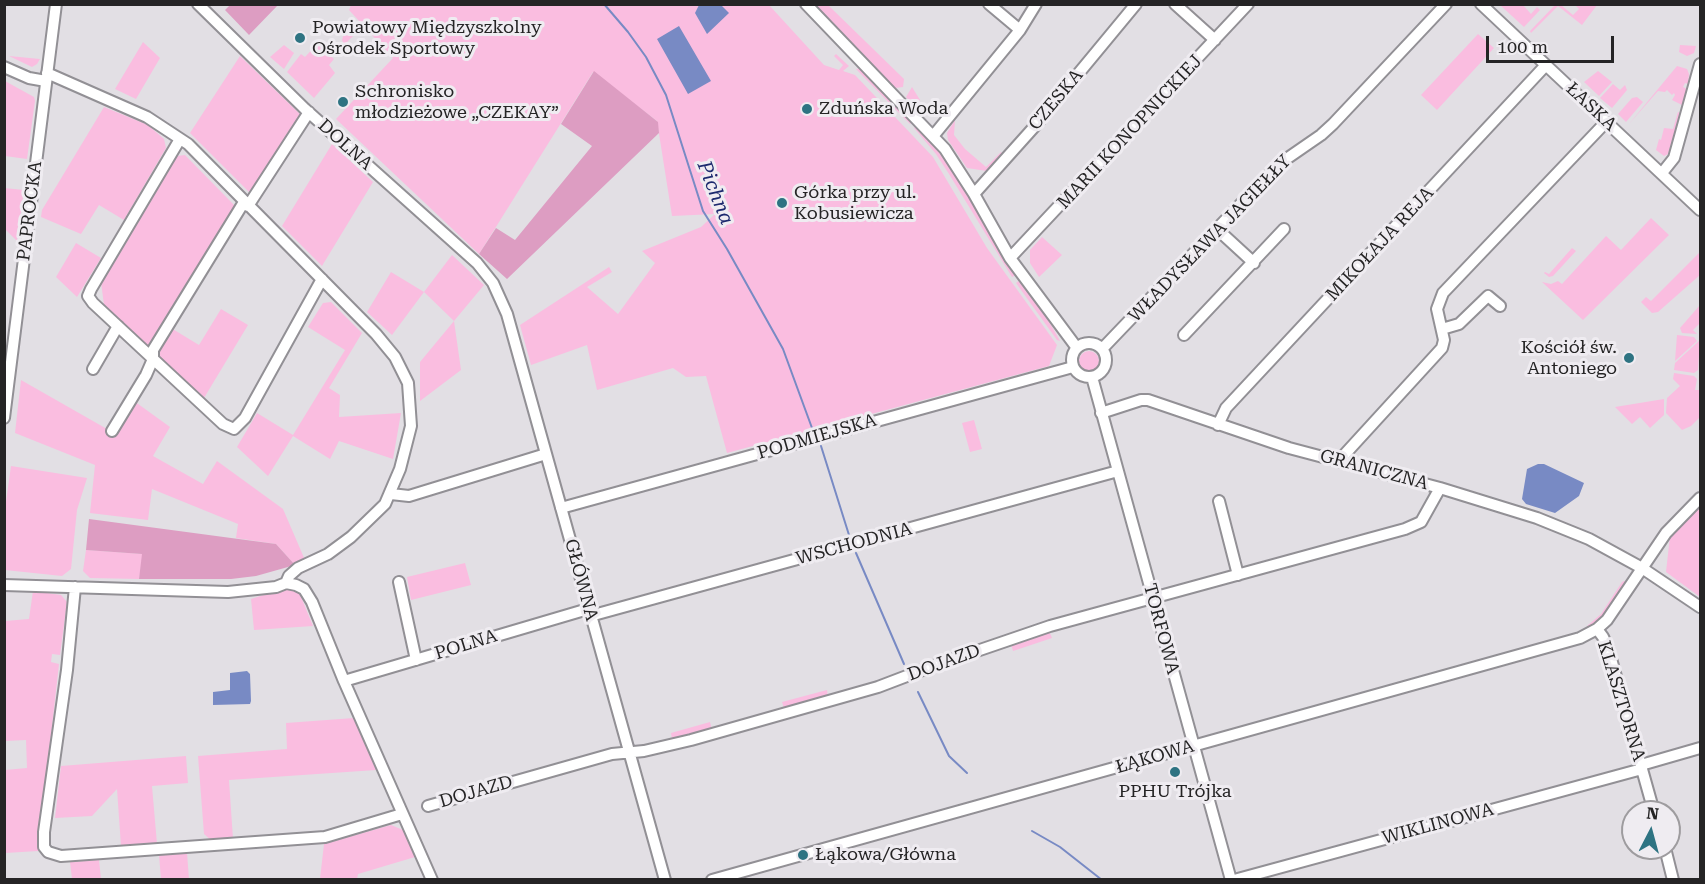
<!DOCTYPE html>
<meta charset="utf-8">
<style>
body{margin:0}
#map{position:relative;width:1705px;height:884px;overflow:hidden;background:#e2dfe4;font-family:"Roboto Serif",serif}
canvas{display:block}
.frame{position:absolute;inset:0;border:6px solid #252425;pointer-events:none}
.north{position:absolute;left:1621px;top:800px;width:60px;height:60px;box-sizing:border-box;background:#efecf1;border:2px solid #9e9c9f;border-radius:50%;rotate:6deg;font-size:16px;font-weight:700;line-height:24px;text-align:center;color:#252425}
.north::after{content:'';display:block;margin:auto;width:21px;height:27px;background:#2e7382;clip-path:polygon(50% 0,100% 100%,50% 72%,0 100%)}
.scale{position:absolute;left:1486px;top:36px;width:128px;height:27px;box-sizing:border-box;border:3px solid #252425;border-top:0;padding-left:8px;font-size:18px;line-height:21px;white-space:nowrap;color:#252425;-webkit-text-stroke:4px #efecf1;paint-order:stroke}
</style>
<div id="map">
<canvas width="1705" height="884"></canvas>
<div class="frame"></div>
<div class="north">N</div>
<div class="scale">100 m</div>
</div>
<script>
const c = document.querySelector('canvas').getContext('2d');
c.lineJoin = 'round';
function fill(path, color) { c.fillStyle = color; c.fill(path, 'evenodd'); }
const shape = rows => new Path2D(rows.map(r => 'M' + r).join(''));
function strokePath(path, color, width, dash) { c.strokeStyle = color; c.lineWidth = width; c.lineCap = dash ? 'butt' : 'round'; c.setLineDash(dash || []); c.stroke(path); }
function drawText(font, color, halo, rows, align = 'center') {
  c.font = font + ' "Roboto Serif",serif'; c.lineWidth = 6; c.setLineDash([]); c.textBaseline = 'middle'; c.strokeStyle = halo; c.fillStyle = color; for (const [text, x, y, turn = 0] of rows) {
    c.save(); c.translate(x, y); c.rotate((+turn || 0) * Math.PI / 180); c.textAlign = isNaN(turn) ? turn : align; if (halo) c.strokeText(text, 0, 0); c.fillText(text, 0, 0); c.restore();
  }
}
fill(shape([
 [1556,4,1561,5,1573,15,1579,9,1575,5,1597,5,1582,25,1558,6,1531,33,1530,31],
 [351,5,769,5,824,65,839,70,843,65,834,56,836,54,849,66,843,71,855,75,933,157,987,248,1057,345,1049,366,727,453,706,376,686,377,673,368,597,390,587,345,531,365,520,325,609,267,612,272,587,287,618,314,655,263,642,251,701,227,715,214,672,216,657,121,593,72,479,254,336,119,393,58,349,10],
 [814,5,828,5,904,79,903,87,895,88],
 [1500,5,1523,5,1531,14,1537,7,1540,10,1524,27],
 [347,23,357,32,344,45,342,40],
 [1478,34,1494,48,1437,110,1421,95],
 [143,42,160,58,136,99,115,89],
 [317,44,334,59,329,65,335,73,314,98,287,72,301,54,305,57],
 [284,45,294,53,284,69,270,57],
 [1680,45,1696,46,1694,53,1687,56,1679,52],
 [9,56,40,59,37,64,32,67],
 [240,56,302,116,252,195,190,133],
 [1677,66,1687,69,1689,74,1688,84,1685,83,1683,87,1687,89,1682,105,1672,100,1675,95,1674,93,1672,95,1667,90,1665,92,1658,91,1629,124],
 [861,68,913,121,910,124,856,69],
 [1598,71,1612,82,1599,96,1584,82],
 [5,81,34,97,35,101,27,159,5,156],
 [1613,84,1620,90,1625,85,1627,90,1612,108,1600,98],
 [912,87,920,100,914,106,906,97],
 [1637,97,1643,102,1626,122,1618,114,1632,98],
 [104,107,148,125,164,139,166,148,124,220,99,205,81,234,41,217,42,210],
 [1678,112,1680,113,1668,154,1664,156,1656,150,1659,139,1661,140,1664,128,1673,129],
 [955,120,954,135,965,149,986,167,1001,152,1003,154,987,171,967,168,948,140,947,133],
 [917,125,950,166,1016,275,1012,277,949,174,936,154,914,128],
 [332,144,373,182,322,266,282,226],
 [185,155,236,207,150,348,104,305,101,282,177,156],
 [4,188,24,190,17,241,5,229],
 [1651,218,1669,235,1583,320,1542,282,1551,284,1558,281,1562,284,1606,236,1621,250],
 [1042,237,1062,255,1039,277,1030,263,1030,250],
 [76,243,101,258,77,297,56,277],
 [1572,248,1576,251,1553,276,1549,277,1544,273,1545,272,1549,274],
 [1700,252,1700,275,1658,312,1652,313,1641,302,1646,297,1651,301],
 [452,255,484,285,454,321,461,370,420,401,420,362,454,321,424,292,392,335,367,312,391,272,424,292],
 [1020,280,1051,325,1060,341,1057,340,1016,283],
 [331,302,362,333,329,388,340,395,339,417,401,413,393,459,339,441,330,459,293,436,268,476,237,447,257,413,293,435,345,350,308,327,323,303],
 [1700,305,1700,323,1693,330,1697,334,1682,333,1680,328],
 [221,309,248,325,204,398,155,353,171,328,199,345],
 [1677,335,1694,337,1697,341,1675,361],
 [1700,340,1698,370,1694,373,1674,370,1675,363],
 '1079 361a10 10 0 1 1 20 0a10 10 0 1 1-20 0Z',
 [1674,373,1694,376,1697,379,1695,390,1700,390,1700,380,1700,417,1691,426,1682,430,1666,413,1667,398,1680,386,1673,379],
 [21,380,114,433,134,401,170,427,153,456,203,484,217,461,283,509,305,560,295,565,276,544,236,538,238,524,152,489,148,520,90,513,95,465,15,433],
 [1664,399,1664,415,1650,428,1640,417,1632,424,1615,407],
 [974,420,982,449,970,452,962,423],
 [11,466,87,478,77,510,71,569,62,576,5,570,4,516],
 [1700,507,1700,597,1666,572,1670,536],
 [86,550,143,554,139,579,90,578,83,571],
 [465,563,471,585,411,600,407,577],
 [1624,581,1627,583,1604,615,1589,628,1587,626,1601,614,1622,582],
 [288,587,299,592,313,626,254,630,251,599],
 [33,591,61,595,67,602,60,655,52,654,51,662,59,664,38,851,5,853,5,770,27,768,26,740,5,741,5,621,29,619],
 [1049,631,1052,638,1013,651,1011,644],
 [827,690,828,697,785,709,784,708,782,702],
 [354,718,376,770,229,780,233,839,211,840,204,834,198,756,287,749,286,723],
 [710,722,712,730,672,739,671,733],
 [186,756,188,783,152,786,157,844,121,846,117,789,92,816,55,818,61,766],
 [391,825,403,830,415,857,358,874,357,879,320,879,324,844],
 [187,853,189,879,161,879,159,855],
 [99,860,101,879,72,879,70,862]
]), '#fabde0');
fill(shape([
 [230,5,230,4,278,5,249,35,225,10],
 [594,71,658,122,659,133,507,279,479,254,496,228,515,240,592,146,561,124],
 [89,519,276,544,295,565,256,576,231,579,139,579,142,554,86,550]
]), '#dd9dc2');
fill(shape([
 [699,5,721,5,729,13,707,34,695,13],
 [679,26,711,81,688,94,657,39],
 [1538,464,1544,464,1584,483,1579,496,1555,513,1526,504,1522,499,1527,469],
 [247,671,250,674,251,701,250,704,213,705,213,692,230,690,230,673]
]), '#788ac4');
strokePath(shape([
 [604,4,628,32,646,57,666,95,703,211,727,249,783,349,812,428],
 [821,446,849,535],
 [856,553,904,664],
 [918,692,949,756,967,773],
 [1032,831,1060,847,1102,880]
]), '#788ac4', 2);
const minor = shape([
 [198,4,305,109,477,263,493,283,507,314,665,880],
 [806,4,945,149,974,194,1010,258,1077,348],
 [989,4,1020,30],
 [1175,4,1215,40],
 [1481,4,1700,210],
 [4,67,29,78,46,81],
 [934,135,1020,30,1036,4],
 [180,139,91,289,88,296,93,303,223,424,234,429,245,418,322,279],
 [1662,173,1674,158,1700,64],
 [974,194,1035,126,1136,4],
 [248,206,309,112],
 [1217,229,1254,263],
 [1010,258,1248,4],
 [1442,329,1459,324,1488,296,1500,306],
 [1184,335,1284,229],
 '1072 360a17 17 0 1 1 34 0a17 17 0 1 1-34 0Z',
 [1102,349,1279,164,1321,135,1333,124,1446,4],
 [93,369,118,326],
 [1092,377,1231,880],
 [1101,413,1141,400,1148,400,1289,448,1440,488,1537,518,1589,539,1642,568,1700,607],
 [4,418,56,4],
 [1218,425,1226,408,1546,65],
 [112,431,146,375,153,359,153,350,244,202],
 [1340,462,1345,454,1442,348,1444,340,1437,309,1443,293,1606,122],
 [391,494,409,496,546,454],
 [1219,501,1238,575],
 [561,508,1073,367],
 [399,582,416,660],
 [286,583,296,585,304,589,312,602,344,681,432,880],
 [4,585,228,592,276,587,286,583,289,576,298,568,328,554,351,537,385,504,400,469,411,426,408,383,395,357,376,334,188,144,147,117,47,73],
 [75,587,67,670,44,832,44,847,48,852,61,856,325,837,402,814],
 [590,616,1118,471],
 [1597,629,1603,637,1608,648,1654,812],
 [344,681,588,609],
 [1641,765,1700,748],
 [428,806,612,754,644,751,691,740,878,687,933,666,1050,626,1405,529,1421,522,1440,488],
 [1665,848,1673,880],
 [712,880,1580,638,1597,629,1607,620,1666,533,1700,498],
 [1234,880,1642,769]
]);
strokePath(minor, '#929095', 14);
strokePath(minor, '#fff', 10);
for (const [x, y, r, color] of [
 [300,38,6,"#2e7382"],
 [343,102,6,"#2e7382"],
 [807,109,6,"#2e7382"],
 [782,203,6,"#2e7382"],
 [1629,358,6,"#2e7382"],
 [1175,772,6,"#2e7382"],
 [803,855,6,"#2e7382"]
]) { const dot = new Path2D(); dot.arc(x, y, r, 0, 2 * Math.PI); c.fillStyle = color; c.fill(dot); strokePath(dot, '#efecf1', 2); }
drawText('18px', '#252425', '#efecf1', [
 ["Powiatowy Międzyszkolny",312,28],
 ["Ośrodek Sportowy",312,49],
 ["Schronisko",355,92],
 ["młodzieżowe „CZEKAY”",355,113],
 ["Zduńska Woda",819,109],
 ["Górka przy ul.",794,193],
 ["Kobusiewicza",794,214],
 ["Kościół św.",1617,348,"right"],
 ["Antoniego",1617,369,"right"],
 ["PPHU Trójka",1175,792,"center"],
 ["Łąkowa/Główna",815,855]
], 'left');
drawText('18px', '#252425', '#efecf1', [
 ["CZESKA",1056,100,-50],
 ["ŁASKA",1591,107,43],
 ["MARII KONOPNICKIEJ",1130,132,-47],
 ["DOLNA",345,145,42],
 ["PAPROCKA",30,211,-83],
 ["WŁADYSŁAWA JAGIEŁŁY",1210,239,-46],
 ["MIKOŁAJA REJA",1380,244,-47],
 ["PODMIEJSKA",817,437,-16],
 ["GRANICZNA",1374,470,15],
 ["WSCHODNIA",854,544,-15],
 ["GŁÓWNA",581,580,75],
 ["TORFOWA",1161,629,75],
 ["POLNA",466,645,-17],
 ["DOJAZD",944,663,-20],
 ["KLASZTORNA",1621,701,73],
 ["ŁĄKOWA",1155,757,-16],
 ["DOJAZD",476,792,-16],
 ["WIKLINOWA",1438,824,-15]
]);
drawText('italic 20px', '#1c296e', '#efecf1', [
 ["Pichna",715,193,68]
]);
</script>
